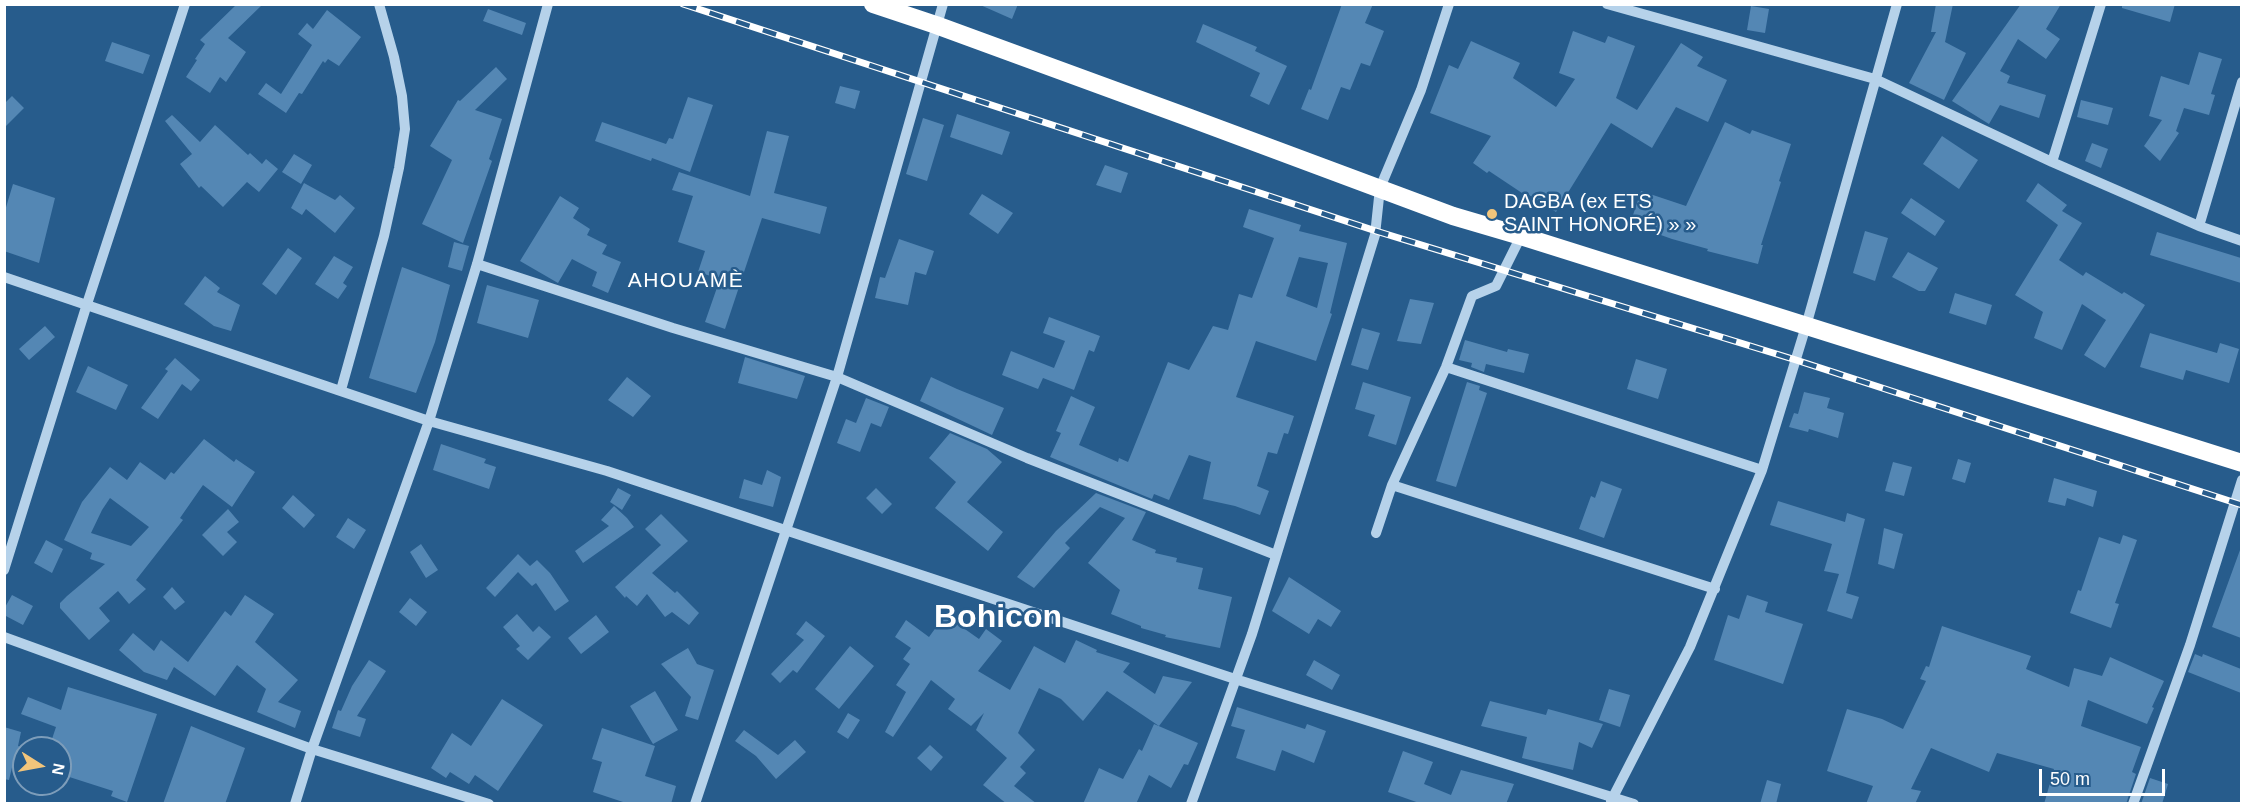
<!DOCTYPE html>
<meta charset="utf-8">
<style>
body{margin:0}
#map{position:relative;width:2246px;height:808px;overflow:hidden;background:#275c8c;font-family:Arial,sans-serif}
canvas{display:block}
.frame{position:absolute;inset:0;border:6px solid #fff;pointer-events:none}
.north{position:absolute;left:12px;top:736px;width:60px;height:60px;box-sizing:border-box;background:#275c8c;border:2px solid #7d9dba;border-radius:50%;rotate:101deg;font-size:16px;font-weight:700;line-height:24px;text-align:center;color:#fff}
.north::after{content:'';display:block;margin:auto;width:21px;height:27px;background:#f2c57b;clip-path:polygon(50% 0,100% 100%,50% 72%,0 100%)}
.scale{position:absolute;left:2039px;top:769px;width:126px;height:27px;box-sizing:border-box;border:3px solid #fff;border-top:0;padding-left:8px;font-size:18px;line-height:21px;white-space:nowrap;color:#fff;-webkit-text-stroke:4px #275c8c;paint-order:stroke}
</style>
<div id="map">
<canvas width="2246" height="808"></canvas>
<div class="frame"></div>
<div class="north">N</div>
<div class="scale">50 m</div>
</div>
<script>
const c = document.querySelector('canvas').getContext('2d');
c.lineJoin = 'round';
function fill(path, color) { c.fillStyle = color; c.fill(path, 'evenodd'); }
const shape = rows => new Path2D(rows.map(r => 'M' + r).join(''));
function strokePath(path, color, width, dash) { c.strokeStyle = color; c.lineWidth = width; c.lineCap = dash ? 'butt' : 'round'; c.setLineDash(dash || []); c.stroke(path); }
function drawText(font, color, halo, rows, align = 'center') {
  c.font = font + ' Arial,sans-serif'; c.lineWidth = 5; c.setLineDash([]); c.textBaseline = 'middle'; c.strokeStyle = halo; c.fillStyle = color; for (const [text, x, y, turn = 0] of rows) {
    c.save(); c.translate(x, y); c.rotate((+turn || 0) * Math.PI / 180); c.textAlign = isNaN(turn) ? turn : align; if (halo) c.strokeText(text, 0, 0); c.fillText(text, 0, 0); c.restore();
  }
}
fill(shape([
 [237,4,263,4,228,38,246,52,226,82,220,77,210,93,186,77,197,60,195,59,205,44,200,40],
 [978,4,1018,4,1012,19],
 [1342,4,1373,4,1365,23,1384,31,1370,66,1361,63,1350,90,1341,87,1328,120,1301,109,1309,89,1311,90],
 [1936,4,1953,4,1945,42,1966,53,1944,100,1909,83,1936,32,1931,32],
 [2021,4,2061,4,2046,29,2060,39,2046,59,2018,39,2000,71,2010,76,2007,83,2046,95,2039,118,2000,105,1989,124,1952,101],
 [2122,4,2175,4,2170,22,2122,8],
 [1751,6,1769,9,1765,33,1747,30],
 [488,9,526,23,522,35,483,21],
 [327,10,361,37,339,66,328,59,325,63,323,61,302,94,299,93,286,113,258,94,266,83,281,94,312,45,298,34,307,23,313,29],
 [1203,24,1257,47,1255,51,1287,66,1269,105,1250,96,1260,73,1196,42],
 [1573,31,1605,43,1608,36,1635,46,1616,98,1637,110,1681,43,1703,57,1697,66,1727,80,1708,122,1676,107,1652,148,1611,123,1556,212,1529,195,1528,197,1489,171,1487,173,1473,163,1491,136,1430,113,1449,65,1458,69,1471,41,1520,63,1513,78,1556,107,1575,79,1559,73],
 [112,42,150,55,143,74,105,61],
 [2199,52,2222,59,2211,94,2215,95,2209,115,2184,108,2176,131,2179,133,2160,161,2144,146,2162,120,2149,116,2161,76,2189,85],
 [496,67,507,79,475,110,502,119,489,159,492,161,463,243,422,224,452,160,430,146,458,100,460,101],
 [840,86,860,91,855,109,835,103],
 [12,96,24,108,4,128,4,104],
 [688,97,713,105,690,172,652,158,651,161,595,141,602,122,666,144,669,138,673,139],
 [2081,100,2113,108,2108,125,2077,117],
 [957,114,1010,132,1002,155,950,137],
 [172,115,200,142,215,125,248,155,250,153,262,164,266,159,278,169,259,192,247,182,223,207,201,186,199,188,180,164,192,154,165,121],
 [923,118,944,125,927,181,906,174],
 [1725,122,1750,134,1752,130,1791,144,1779,181,1781,182,1761,245,1763,245,1758,264,1707,251,1708,249,1672,239,1630,224,1641,191,1686,206],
 [767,131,789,136,774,193,827,207,820,234,762,218,725,329,705,322,720,279,698,272,705,251,678,242,693,196,672,190,679,172,750,196],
 [1942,136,1978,160,1959,189,1923,164],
 [2092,143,2108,149,2101,168,2085,161],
 [294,154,312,165,301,184,282,172],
 [1105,165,1128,173,1121,193,1096,185],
 [304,183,335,200,340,195,355,208,335,233,306,209,302,215,291,208],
 [2038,183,2067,205,2062,211,2082,223,2059,260,2083,276,2086,272,2122,294,2124,292,2145,305,2105,368,2084,355,2106,320,2082,304,2062,350,2034,338,2043,312,2015,295,2058,225,2026,201],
 [13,184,55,198,39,263,4,251,4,214],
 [982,194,1013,213,998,234,969,214],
 [560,196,579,208,573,218,590,229,587,235,607,245,602,254,621,262,608,293,592,286,597,272,572,259,558,283,520,261],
 [1911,198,1945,221,1935,236,1901,213],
 [1249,209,1301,225,1299,231,1347,243,1330,313,1332,314,1316,361,1256,341,1236,397,1294,416,1288,434,1284,433,1277,454,1268,452,1257,486,1269,491,1260,515,1235,506,1203,499,1211,462,1189,455,1169,500,1154,494,1152,499,1050,457,1061,433,1056,431,1071,396,1095,407,1079,445,1118,462,1119,458,1128,462,1168,362,1189,370,1213,326,1228,330,1239,294,1252,298,1274,238,1243,227],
 [1299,257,1328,263,1317,308,1286,296],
 [1865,231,1888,238,1875,281,1853,273],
 [2157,232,2241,258,2241,283,2150,255],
 [899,239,934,251,926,275,915,272,908,305,875,298,880,277,885,278],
 [454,242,469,246,462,271,448,267],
 [288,248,302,258,276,295,262,284],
 [1908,252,1938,268,1925,291,1919,291,1892,277],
 [334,256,353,267,343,283,347,286,338,299,315,284],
 [402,267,450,285,435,342,416,393,369,378],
 [205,276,220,288,217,292,240,305,231,331,214,326,184,304],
 [487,285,539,300,528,338,477,323],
 [1955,293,1992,305,1986,325,1949,313],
 [1410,299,1434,303,1421,344,1397,341],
 [1049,317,1100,336,1094,352,1089,350,1074,390,1043,378,1038,389,1002,375,1011,351,1054,368,1065,341,1043,333],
 [45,326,55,337,29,360,19,349],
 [1362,328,1380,333,1368,370,1351,365],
 [2150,333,2217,353,2220,343,2239,349,2229,383,2186,370,2183,380,2140,367],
 [1465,340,1507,352,1508,349,1529,354,1524,373,1486,364,1484,372,1471,367,1472,363,1459,360],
 [745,357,805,376,797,399,738,383],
 [175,358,200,380,191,391,182,384,158,419,141,408,168,371,165,369],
 [1636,359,1667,369,1658,399,1627,389],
 [88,366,128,385,116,410,76,392],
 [627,377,651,396,633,417,608,400],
 [931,377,957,389,1004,408,992,435,920,401],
 [1363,382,1411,397,1396,445,1368,436,1375,415,1355,409],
 [1467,382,1480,386,1479,390,1487,393,1456,487,1436,481],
 [1804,392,1830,398,1827,408,1844,413,1838,438,1809,429,1808,432,1789,427,1794,413,1798,414],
 [866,398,889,407,881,427,871,423,860,452,837,443,846,419,856,423],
 [950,433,987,449,1002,462,967,502,1003,532,988,551,935,508,956,482,929,458],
 [204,439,234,462,236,459,255,472,232,507,203,485,180,518,183,520,136,580,146,589,129,604,118,591,99,608,110,621,89,640,60,608,60,603,67,596,105,564,90,559,92,553,64,540,82,502,110,467,127,480,140,462,165,480,171,472,174,474],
 [110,498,149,527,131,546,91,533,102,510],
 [441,444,486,459,484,463,496,467,489,489,433,470],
 [1958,459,1971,463,1965,483,1952,479],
 [1893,462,1912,467,1904,496,1885,491],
 [767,470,781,477,773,507,739,498,744,479,762,485],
 [2054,478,2097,491,2093,507,2067,498,2065,506,2048,502],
 [1601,481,1622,489,1604,538,1579,529,1591,496,1595,498],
 [618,488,631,495,622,510,610,502],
 [876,488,892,504,882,514,866,498],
 [1096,493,1146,512,1132,540,1156,550,1155,553,1177,558,1176,562,1203,568,1198,589,1232,597,1220,648,1165,637,1166,635,1141,628,1141,626,1111,614,1120,590,1088,563,1125,518,1100,507,1065,543,1070,548,1034,588,1017,577,1056,531],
 [293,495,315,515,304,528,282,508],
 [1778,501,1845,522,1847,513,1865,519,1846,593,1859,597,1852,619,1827,611,1839,574,1824,571,1832,544,1770,525],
 [614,506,627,518,634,527,583,563,575,551,609,526,601,520],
 [228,509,239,522,227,532,237,542,223,556,202,535],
 [661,514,688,541,652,573,675,593,677,591,699,613,689,625,672,612,665,617,647,594,637,606,626,596,625,598,615,587,661,545,645,529],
 [348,518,366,530,354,549,336,537],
 [1884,528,1903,534,1894,569,1878,564],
 [2123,535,2137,540,2115,603,2119,604,2111,628,2070,613,2078,590,2081,591,2099,537,2120,544],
 [46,540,63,549,52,573,34,563],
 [421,544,438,570,426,578,410,552],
 [2240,550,2241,551,2241,638,2212,627],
 [518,554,530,566,537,560,550,573,569,601,555,611,536,583,532,586,518,572,495,597,486,588],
 [1289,577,1341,611,1331,627,1318,619,1309,634,1272,611],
 [172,587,185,602,175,610,163,597],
 [12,595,33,606,23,625,4,615,4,609],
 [245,595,274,614,255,642,298,680,278,702,301,711,295,728,257,712,266,689,237,665,215,696,174,667,167,680,144,672,119,650,133,633,154,651,161,640,188,662,225,611,231,616],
 [1747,595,1768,602,1765,612,1803,624,1783,684,1714,660,1728,615,1739,619],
 [410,598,427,612,416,626,399,612],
 [517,614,533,632,539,626,551,637,528,660,516,649,520,646,503,627],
 [596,615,609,632,581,654,568,638],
 [945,615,979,639,986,629,1002,641,978,671,1010,690,1034,646,1065,663,1076,640,1097,650,1096,652,1130,663,1123,672,1155,694,1163,676,1192,682,1159,726,1107,691,1083,721,1061,699,1039,688,1018,733,1035,750,1020,767,1026,773,1014,786,1037,804,1007,804,983,785,1007,758,976,730,984,713,971,726,948,709,955,699,931,680,893,737,885,732,906,692,896,685,910,664,903,659,911,648,895,637,906,620,929,637],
 [806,621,825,636,797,673,793,670,780,683,771,674,804,640,796,634],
 [1942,626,2031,656,2026,669,2069,687,2074,668,2102,676,2110,657,2164,681,2152,707,2154,708,2147,724,2088,700,2081,726,2141,747,2132,772,2136,774,2126,804,2044,804,2054,769,1997,753,1989,772,1931,748,1911,789,1921,791,1915,804,1866,804,1873,786,1827,771,1847,709,1882,719,1903,729,1926,681,1920,679,1926,666,1929,667],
 [850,646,874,666,839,709,815,689],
 [688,648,697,664,714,670,698,720,685,716,691,697,661,664],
 [2195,654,2202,657,2203,654,2241,669,2241,693,2188,672],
 [369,660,386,671,357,716,366,719,360,737,332,728,338,710,341,711,352,686],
 [1314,660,1340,675,1332,690,1306,675],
 [68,687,157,714,127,802,111,796,113,791,60,774,60,748,49,748,56,727,21,714,28,697,61,710],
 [1609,689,1630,695,1620,727,1599,720],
 [655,691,678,730,653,744,630,706],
 [502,699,543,725,498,791,475,775,469,784,450,772,446,778,431,768,452,733,471,746],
 [1490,701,1546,715,1548,709,1603,724,1592,748,1579,742,1573,770,1522,758,1527,737,1481,726],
 [1237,707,1305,729,1307,724,1326,731,1314,763,1282,750,1275,771,1236,758,1245,730,1231,726],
 [848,713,860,720,848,739,837,732],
 [1154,724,1198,743,1188,765,1184,764,1171,788,1149,775,1136,804,1083,804,1099,768,1123,779,1139,749,1142,751],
 [191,726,245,748,225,804,163,804],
 [4,727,21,732,18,746,24,748,24,766,13,763,9,780,4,779],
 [602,728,655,746,645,776,676,786,671,804,629,804,593,792,602,762,592,759],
 [744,730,778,755,795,740,806,752,776,779,756,756,735,741],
 [930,745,943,757,931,771,917,758],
 [1403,751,1433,762,1424,784,1451,795,1461,770,1514,784,1506,804,1422,804,1388,792],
 [2150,778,2168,784,2162,804,2141,804],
 [1767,780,1781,784,1776,804,1760,804]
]), '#5487b4');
strokePath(shape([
 [1607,4,1875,79,2052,162,2199,226,2242,241],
 [2052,162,2101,4],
 [2199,226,2242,82],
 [477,264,673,328,837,377,1027,458,1276,555],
 [4,277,429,421,607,471,1235,679,1634,804],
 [1446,367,1762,470],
 [341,390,384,236,399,168,405,129,402,96,394,57,379,4],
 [1392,485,1715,589],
 [1376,533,1392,485,1446,367,1472,296,1496,286,1521,236],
 [4,570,87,304,185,4],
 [4,637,312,749,489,804],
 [1611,801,1690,647,1762,470,1806,326,1897,4],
 [295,804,312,749,429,421,477,264,548,4],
 [695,804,837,377,943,4],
 [1191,804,1252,634,1375,235,1380,188,1421,90,1449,4],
 [2133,804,2190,645,2242,480]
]), '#b6d2ea', 10);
strokePath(shape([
 [873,4,936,25,1190,118,1453,216,1521,236,2242,463]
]), '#fff', 18);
const rail = shape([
 [683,4,1376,231,1796,360,2242,505]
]);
strokePath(rail, '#fff', 7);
strokePath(rail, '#275c8c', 4.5, [14]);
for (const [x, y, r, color] of [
 [1492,214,6,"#f2c57b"]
]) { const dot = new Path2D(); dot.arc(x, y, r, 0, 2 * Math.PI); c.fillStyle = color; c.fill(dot); strokePath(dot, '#275c8c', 2); }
drawText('20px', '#fff', '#275c8c', [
 ["DAGBA (ex ETS",1504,202],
 ["SAINT HONORÉ) » »",1504,225]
], 'left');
c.letterSpacing = '1.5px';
drawText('21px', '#fff', '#275c8c', [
 ["AHOUAMÈ",686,281]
]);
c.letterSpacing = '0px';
drawText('bold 32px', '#fff', '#275c8c', [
 ["Bohicon",998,618]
]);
</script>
